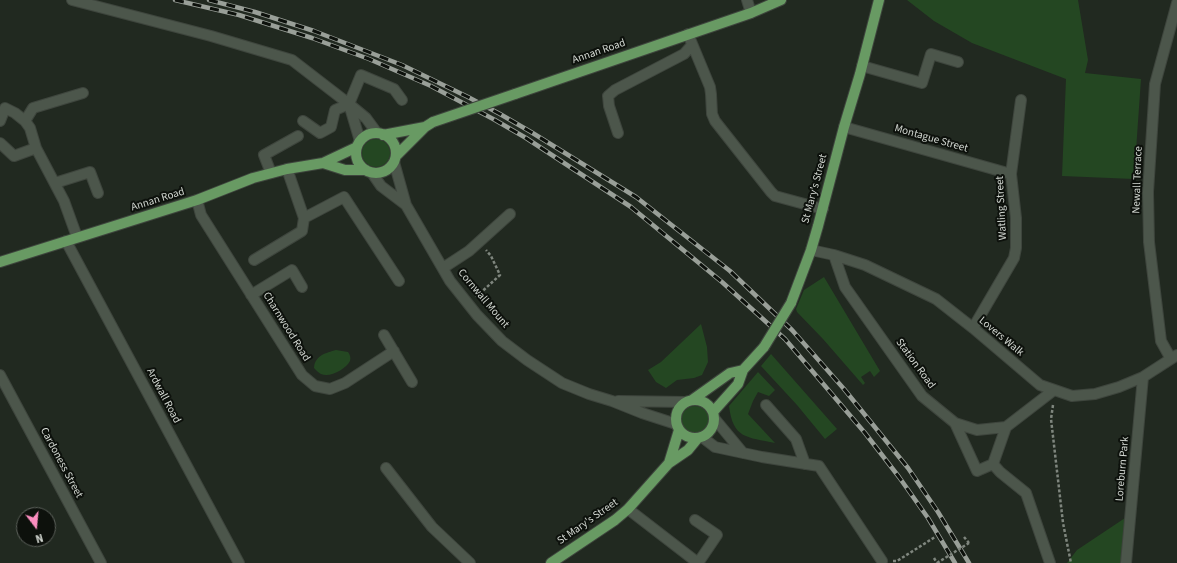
<!DOCTYPE html>
<html>
<head>
<meta charset="utf-8">
<style>
	body { margin:0 }
	#map { position:relative; width:1177px; height:563px; overflow:hidden; background:#212920; font-family:"Source Sans 3",sans-serif }
	canvas { display:block }
	.north { position:absolute; left:16px; top:507px; width:40px; height:40px; box-sizing:border-box; background:#0d110c; border:1px solid #5c615b; border-radius:50%; rotate:164deg; font-size:11px; font-weight:700; line-height:16px; text-align:center; color:#d3d8d2 }
	.north::after { content:''; display:block; margin:auto; width:14px; height:18px; background:#fd8ec0; clip-path:polygon(50% 0,100% 100%,50% 72%,0 100%) }
</style>
</head>
<body>
<div id="map">
<canvas width="1177" height="563"></canvas>
<div class="north">N</div>
</div>
<script>
const context = document.querySelector('canvas').getContext('2d');
context.lineJoin = 'round';
function fill(path, color) {
  context.fillStyle = color;
  context.fill(path, 'evenodd');
}
function trace(path, color, width, dash) {
  context.strokeStyle = color;
  context.lineWidth = width;
  context.lineCap = dash ? 'butt' : 'round';
  context.setLineDash(dash || []);
  context.stroke(path);
}
function drawText(font, color, halo, rows, align = 'center') {
  context.font = font + ' "Source Sans 3",sans-serif';
  context.lineWidth = 4;
  context.setLineDash([]);
  context.textBaseline = 'middle';
  context.strokeStyle = halo;
  context.fillStyle = color;
  for (const [text, x, y, turn = 0] of rows) {
    context.save();
    context.translate(x, y);
    context.rotate((+turn || 0) * Math.PI / 180);
    context.textAlign = isNaN(turn) ? turn : align;
    if (halo) context.strokeText(text, 0, 0);
    context.fillText(text, 0, 0);
    context.restore();
  }
}
const green = new Path2D(`
	M 907,0 L 1078,0 L 1088,60 L 1085,73 L 1141,79 L 1134,179 L 1062,176 L 1066,79 L 972,43 L 934,21 Z
	M362 153a14 14 0 1 1 28 0a14 14 0 1 1-28 0Z
	M 824,277 L 880,371 L 874,377 L 870,371 L 861,377 L 865,383 L 863,385 L 823,339 L 797,312 L 796,309 L 804,290 Z
	M 701,324 L 707,347 L 708,362 L 702,375 L 694,378 L 677,380 L 666,388 L 656,382 L 648,370 L 661,362 Z
	M 336,350 L 348,352 C 350,355 351,357 350,361 C 346,369 330,378 321,374 C 319,373 316,370 314,368 C 315,355 326,353 336,350 Z
	M 771,354 L 837,429 L 825,439 L 797,405 L 761,366 Z
	M 758,372 L 775,390 L 769,396 L 758,392 L 753,401 L 748,414 L 775,443 C 747,437 733,439 729,406 Z
	M681 420a14 14 0 1 1 28 0a14 14 0 1 1-28 0Z
	M 1125,518 L 1124,563 L 1067,563 L 1077,550 Z`);
const path = new Path2D(`
	M 476,297 L 500,275 L 491,256 L 486,250
	M 1053,405 L 1051,419 L 1063,523 L 1071,563
	M 964,537 L 969,543
	M 934,558 L 937,563
	M 893,561 L 897,561 L 935,537`);
const minor = new Path2D(`
	M 72,0 L 211,36 L 292,60 L 349,104
	M 747,0 L 751,13
	M 688,34 L 710,87 L 711,94 L 712,114 L 715,121 L 771,192 L 775,196 L 823,209
	M 862,66 L 922,83 L 931,54 L 958,62
	M 0,121 L 5,108 L 15,113 L 25,121 L 30,128 L 36,148 L 64,201 L 77,237
	M 25,121 L 33,108 L 83,93
	M 303,121 L 320,133 L 331,127 L 335,110 L 349,104 L 361,75 L 394,89 L 402,100
	M 844,127 L 1011,174
	M 618,133 L 609,106 L 608,96 L 615,90 L 684,54 L 692,45
	M 360,141 L 349,104 L 366,118 L 377,133
	M 0,143 L 14,156 L 36,148
	M 394,162 L 406,205 L 450,281 L 477,315 L 502,341 L 527,360 L 562,383 L 589,394 L 612,401 L 642,413 L 676,424
	M 271,173 L 264,155 L 298,136
	M 372,173 L 381,186 L 406,205
	M 55,183 L 90,172 L 98,193
	M 197,200 L 201,215 L 302,375 L 315,386 L 330,389 L 345,383 L 394,351
	M 304,218 L 344,197 L 399,281
	M 66,241 L 239,563
	M 811,250 L 834,255 L 865,265 L 936,299 L 973,328 L 1040,385 L 1072,396 L 1095,394 L 1119,387 L 1143,377 L 1177,355
	M 834,255 L 845,287 L 922,396 L 955,423 L 977,430 L 1006,427 L 1054,390
	M 254,260 L 302,231 L 304,218 L 287,169
	M 443,268 L 469,251 L 510,214
	M 251,295 L 292,270 L 302,287
	M 973,328 L 1014,258 L 1016,248 L 1016,218 L 1011,174 L 1021,100
	M 384,335 L 412,382
	M 1171,359 L 1161,341 L 1149,242 L 1148,192 L 1155,84 L 1177,3
	M 0,375 L 101,563
	M 618,401 L 686,402
	M 766,405 L 796,439 L 805,464
	M 714,418 L 743,453
	M 955,423 L 977,471 L 993,464 L 1006,427
	M 702,437 L 715,447 L 762,457 L 819,466 L 882,561
	M 993,464 L 1000,472 L 1026,493 L 1050,563
	M 386,468 L 432,527 L 470,563
	M 628,509 L 698,563
	M 695,520 L 717,535 L 698,563
	M 1126,563 L 1143,377`);
const major = new Path2D(`
	M 515,94 L 751,13 L 781,0
	M356 153a20 20 0 1 1 40 0a20 20 0 1 1-40 0Z
	M 383,135 L 425,127 L 433,122
	M 396,156 L 425,127
	M 323,163 L 345,170 L 366,170
	M 0,262 L 197,200 L 253,178 L 287,169 L 323,163 L 357,147
	M 791,303 L 811,250 L 818,226 L 844,127 L 860,74 L 879,0
	M676 419a19 19 0 1 1 38 0a19 19 0 1 1-38 0Z
	M 692,400 L 730,373 L 743,370
	M 713,412 L 738,384 L 743,370 L 764,347
	M 669,463 L 679,430
	M 551,563 L 615,520 L 628,509 L 669,463 L 688,450 L 697,439`);
const rail = new Path2D(`
	M 175,0 L 239,15 L 312,38 L 369,59 L 431,86 L 495,120 L 526,138 L 631,207 L 722,282 L 785,339 L 865,433 L 899,477 L 928,518 L 955,563
	M 209,0 L 255,12 L 314,31 L 402,65 L 468,97 L 500,114 L 531,132 L 636,197 L 730,271 L 792,330 L 844,389 L 908,468 L 938,512 L 969,563`);
const pathBridge = new Path2D(`
	M 937,563 L 969,543`);
const majorBridge = new Path2D(`
	M 433,122 L 515,94
	M 764,347 L 791,303`);
const streetNames = [
	["Annan Road",599,52,-19],
	["Montague Street",931,139,16],
	["Newall Terrace",1138,180,-88],
	["St Mary's Street",815,189,-75],
	["Annan Road",158,200,-17],
	["Watling Street",1002,208,-93],
	["Cornwall Mount",483,299,50],
	["Charnwood Road",286,327,58],
	["Lovers Walk",1001,337,40],
	["Station Road",915,364,54],
	["Ardwall Road",163,396,62],
	["Cardoness Street",61,463,62],
	["Loreburn Park",1123,469,-85],
	["St Mary's Street",588,522,-35]
];
fill(green, '#244722');
trace(minor, '#3e453d', 12);
trace(major, '#3e453d', 12);
trace(path, '#7f867e', 2.5, [3, 2]);
trace(minor, '#4c564b', 10);
trace(major, '#689a63', 10);
trace(rail, '#999f98', 4.5);
trace(rail, '#0d110c', 3, [9]);
trace(majorBridge, '#3e453d', 12, []);
trace(pathBridge, '#7f867e', 2.5, [3, 2]);
trace(majorBridge, '#689a63', 10);
drawText('11px', '#d3d8d2', '#0d110c', streetNames);
</script>
</body>
</html>
